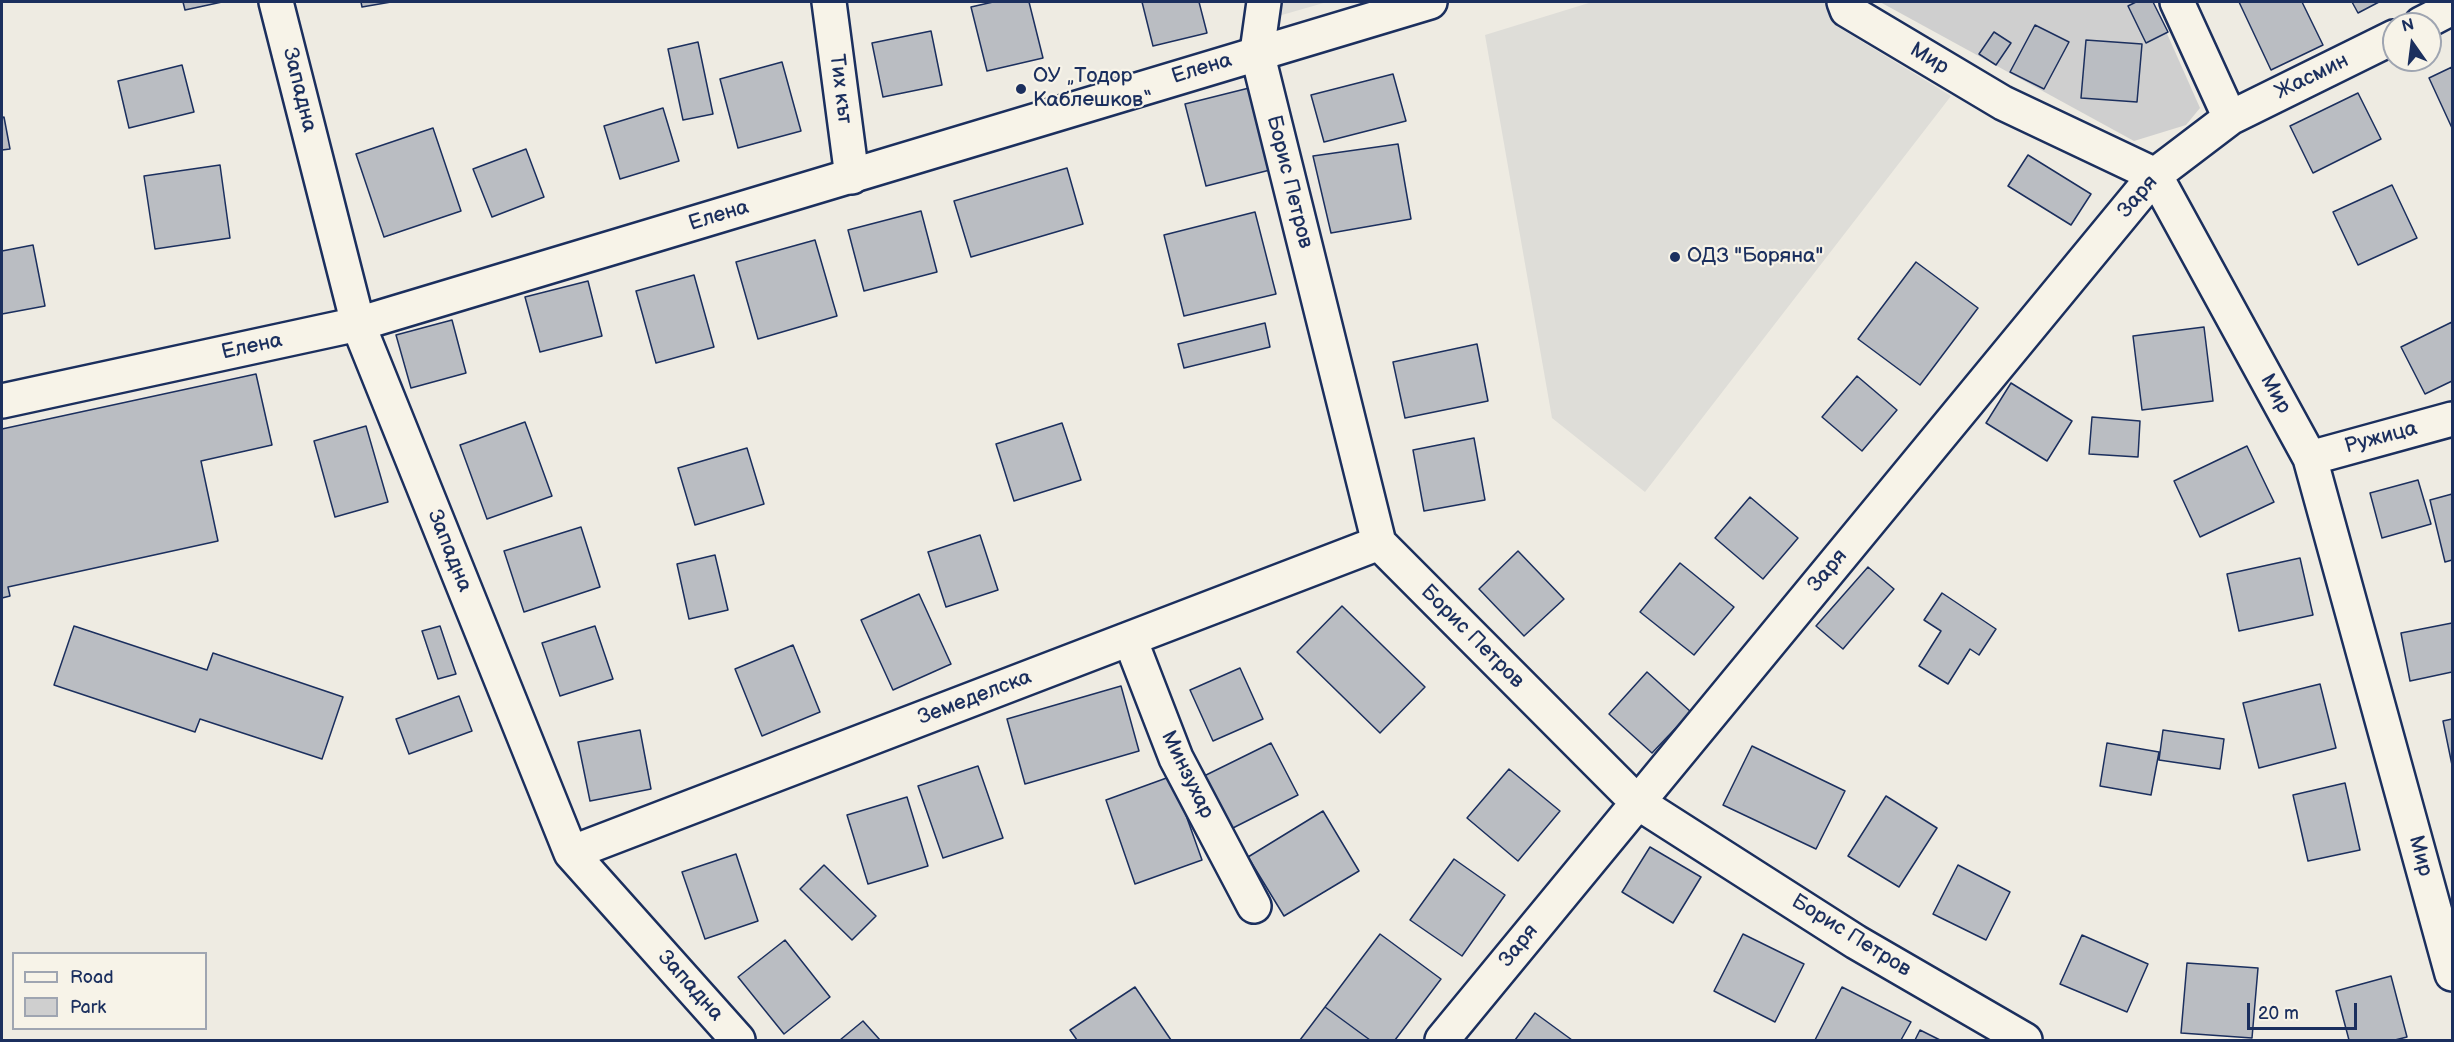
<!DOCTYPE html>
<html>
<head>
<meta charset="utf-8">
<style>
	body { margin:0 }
	#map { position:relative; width:2454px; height:1042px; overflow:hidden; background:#eeebe2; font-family:"Balsamiq Sans",sans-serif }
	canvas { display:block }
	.frame { position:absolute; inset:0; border:3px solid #1b2f5e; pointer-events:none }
	.legend { position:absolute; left:12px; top:952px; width:195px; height:78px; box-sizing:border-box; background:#f7f3e8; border:2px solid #9fa5b1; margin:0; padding:8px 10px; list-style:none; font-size:18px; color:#1b2f5e }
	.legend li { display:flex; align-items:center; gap:12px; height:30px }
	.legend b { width:30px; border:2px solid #9fa5b1 }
	.north { position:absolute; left:2382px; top:12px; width:60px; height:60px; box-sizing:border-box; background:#f7f3e8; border:2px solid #9fa5b1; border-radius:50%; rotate:346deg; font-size:16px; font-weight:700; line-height:24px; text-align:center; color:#1b2f5e }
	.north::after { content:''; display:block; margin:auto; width:21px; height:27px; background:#1b2f5e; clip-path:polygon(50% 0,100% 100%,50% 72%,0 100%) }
	.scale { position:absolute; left:2247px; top:1003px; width:110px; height:27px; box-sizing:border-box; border:3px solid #1b2f5e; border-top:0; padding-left:8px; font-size:18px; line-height:21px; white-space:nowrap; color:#1b2f5e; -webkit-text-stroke:4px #f7f3e8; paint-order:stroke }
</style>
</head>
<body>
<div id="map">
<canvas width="2454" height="1042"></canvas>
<div class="frame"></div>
<ul class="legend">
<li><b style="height:8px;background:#f7f3e8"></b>Road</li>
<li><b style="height:16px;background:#cfcfcf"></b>Park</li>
</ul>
<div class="north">N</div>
<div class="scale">20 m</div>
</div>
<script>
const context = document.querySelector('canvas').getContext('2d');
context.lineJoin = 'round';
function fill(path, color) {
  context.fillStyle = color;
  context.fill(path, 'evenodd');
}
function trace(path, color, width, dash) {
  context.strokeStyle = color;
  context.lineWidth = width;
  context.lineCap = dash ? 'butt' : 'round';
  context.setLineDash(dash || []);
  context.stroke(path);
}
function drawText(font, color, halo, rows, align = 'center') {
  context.font = font + ' "Balsamiq Sans",sans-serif';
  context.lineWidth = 4.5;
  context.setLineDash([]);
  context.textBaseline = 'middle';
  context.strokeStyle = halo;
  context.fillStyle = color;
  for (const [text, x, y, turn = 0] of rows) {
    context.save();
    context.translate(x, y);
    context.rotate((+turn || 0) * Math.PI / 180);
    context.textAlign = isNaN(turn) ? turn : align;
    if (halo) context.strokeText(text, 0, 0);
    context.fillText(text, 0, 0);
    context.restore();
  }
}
const built = new Path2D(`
	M 1271,2 L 1327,2 L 1268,19 Z
	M 1592,2 L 1825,2 L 1833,24 L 1951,96 L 1645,492 L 1552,418 L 1485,35 Z`);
const green = new Path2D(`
	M 1880,2 L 2153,2 L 2200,108 L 2186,125 L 2134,141 Z`);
const building = new Path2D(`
	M 183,2 L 222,2 L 185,10 Z
	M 361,2 L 391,2 L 362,7 Z
	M 993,2 L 1029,2 L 1043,58 L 987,71 L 971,7 Z
	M 1142,2 L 1199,2 L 1207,33 L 1153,46 Z
	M 2136,2 L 2153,2 L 2168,32 L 2146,43 L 2128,6 Z
	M 2239,2 L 2302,2 L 2323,45 L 2271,70 Z
	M 2352,2 L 2379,2 L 2358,13 Z
	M 2035,25 L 2069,42 L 2044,89 L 2010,72 Z
	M 931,31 L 942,85 L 883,97 L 872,43 Z
	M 1994,32 L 2011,43 L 1996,65 L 1979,54 Z
	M 2086,40 L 2142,44 L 2137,102 L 2081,98 Z
	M 698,42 L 713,114 L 683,120 L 668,49 Z
	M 782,62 L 801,131 L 738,148 L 720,79 Z
	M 182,65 L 194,112 L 129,128 L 118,81 Z
	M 2452,67 L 2452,128 L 2429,78 Z
	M 1393,74 L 1406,121 L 1324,142 L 1311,95 Z
	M 1249,88 L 1270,170 L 1206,186 L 1185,104 Z
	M 2358,93 L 2381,139 L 2313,173 L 2290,126 Z
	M 663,108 L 679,161 L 620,179 L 604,126 Z
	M 4,117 L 10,149 L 2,150 L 2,118 Z
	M 433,128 L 461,211 L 384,237 L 356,154 Z
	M 1398,144 L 1411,219 L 1331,233 L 1313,156 Z
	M 526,149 L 544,197 L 492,217 L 473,169 Z
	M 2028,155 L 2091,194 L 2071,225 L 2008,186 Z
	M 220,165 L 230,238 L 155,249 L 144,176 Z
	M 1067,168 L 1083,224 L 971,257 L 954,201 Z
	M 2392,185 L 2417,238 L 2358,265 L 2333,212 Z
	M 921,211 L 937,272 L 864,291 L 848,230 Z
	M 1255,212 L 1276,294 L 1184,316 L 1164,235 Z
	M 815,240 L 837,316 L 758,339 L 736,262 Z
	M 33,245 L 45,306 L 2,314 L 2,251 Z
	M 1916,262 L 1978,308 L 1920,385 L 1858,339 Z
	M 694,275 L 714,347 L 656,363 L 636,291 Z
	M 588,281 L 602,336 L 540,352 L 525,297 Z
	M 452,320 L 466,373 L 411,388 L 396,335 Z
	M 2452,322 L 2452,381 L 2425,394 L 2401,347 Z
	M 1265,323 L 1270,347 L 1184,368 L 1178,344 Z
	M 2204,327 L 2213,401 L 2142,410 L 2133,336 Z
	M 1477,344 L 1488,401 L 1405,418 L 1393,362 Z
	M 256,374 L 272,445 L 201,461 L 218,541 L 8,587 L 10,596 L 2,598 L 2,429 Z
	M 1857,376 L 1897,410 L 1862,451 L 1822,417 Z
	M 2011,383 L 2072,421 L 2047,461 L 1986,423 Z
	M 2092,417 L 2140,421 L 2138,457 L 2089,454 Z
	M 525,422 L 552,496 L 487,519 L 460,445 Z
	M 1062,423 L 1081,480 L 1014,501 L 996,444 Z
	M 366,426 L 388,502 L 335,517 L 314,441 Z
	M 1474,438 L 1485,500 L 1424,511 L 1413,450 Z
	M 2247,446 L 2274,502 L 2200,537 L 2174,481 Z
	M 747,448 L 764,504 L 695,525 L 678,468 Z
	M 2418,480 L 2431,524 L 2382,538 L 2370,493 Z
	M 2452,494 L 2452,560 L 2445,562 L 2430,500 Z
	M 1750,497 L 1798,538 L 1763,579 L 1715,538 Z
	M 581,527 L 600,587 L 524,612 L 504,551 Z
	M 980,535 L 998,590 L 946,607 L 928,552 Z
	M 1518,551 L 1564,599 L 1524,636 L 1479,589 Z
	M 715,555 L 728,610 L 689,619 L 677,564 Z
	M 2300,558 L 2313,615 L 2239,631 L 2227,574 Z
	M 1680,563 L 1734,607 L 1694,655 L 1640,612 Z
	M 1868,567 L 1894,589 L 1843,649 L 1816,626 Z
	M 1942,593 L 1996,629 L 1979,655 L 1970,649 L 1948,684 L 1919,666 L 1941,631 L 1924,620 Z
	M 919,594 L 951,664 L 893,690 L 861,620 Z
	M 1342,606 L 1425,687 L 1380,733 L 1297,652 Z
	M 2452,623 L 2452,672 L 2410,681 L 2401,633 Z
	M 74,626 L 207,670 L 213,653 L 343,697 L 322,759 L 200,719 L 195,732 L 54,685 Z
	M 440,626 L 456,674 L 438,679 L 422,631 Z
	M 595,626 L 613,679 L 560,696 L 542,643 Z
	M 793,645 L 820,712 L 762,736 L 735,669 Z
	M 1240,668 L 1263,719 L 1213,741 L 1190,690 Z
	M 1647,672 L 1691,712 L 1652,753 L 1609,714 Z
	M 2320,684 L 2336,748 L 2259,768 L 2243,703 Z
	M 1121,686 L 1139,751 L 1025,784 L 1007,719 Z
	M 459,696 L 472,731 L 409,754 L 396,719 Z
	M 2452,719 L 2452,765 L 2443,721 Z
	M 640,730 L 651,789 L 590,801 L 578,742 Z
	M 2163,730 L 2224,739 L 2220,769 L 2159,760 Z
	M 1271,743 L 1298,795 L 1227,831 L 1200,778 Z
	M 2107,743 L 2159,752 L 2151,795 L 2100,786 Z
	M 1752,746 L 1845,791 L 1816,849 L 1723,805 Z
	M 978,766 L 1003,838 L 943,858 L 918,786 Z
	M 1509,769 L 1560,811 L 1518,861 L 1467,818 Z
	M 1172,776 L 1202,860 L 1135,884 L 1106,800 Z
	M 2345,783 L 2360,850 L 2308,861 L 2293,795 Z
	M 1886,796 L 1937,828 L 1899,887 L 1848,856 Z
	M 907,797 L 928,866 L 868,884 L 847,815 Z
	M 1323,811 L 1359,871 L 1284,916 L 1248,857 Z
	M 1650,847 L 1701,877 L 1673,923 L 1622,892 Z
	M 736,854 L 758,921 L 705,939 L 682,872 Z
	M 1454,859 L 1505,895 L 1462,956 L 1410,920 Z
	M 824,865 L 876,916 L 852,940 L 800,889 Z
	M 1958,865 L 2010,892 L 1986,940 L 1933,914 Z
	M 1380,934 L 1441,979 L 1395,1040 L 1370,1040 L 1325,1007 Z
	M 1743,934 L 1804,964 L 1775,1022 L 1714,991 Z
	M 2082,935 L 2148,964 L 2127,1012 L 2060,984 Z
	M 785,940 L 830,997 L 784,1034 L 738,977 Z
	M 2187,963 L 2258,968 L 2252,1038 L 2181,1033 Z
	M 2391,976 L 2407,1037 L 2395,1040 L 2349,1040 L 2336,991 Z
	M 1135,987 L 1171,1040 L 1077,1040 L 1070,1030 Z
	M 1842,987 L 1911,1022 L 1901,1040 L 1815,1040 Z
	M 1325,1007 L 1370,1040 L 1300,1040 Z
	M 1535,1013 L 1572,1040 L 1515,1040 Z
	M 863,1021 L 880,1040 L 840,1040 Z
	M 1920,1030 L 1940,1040 L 1915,1040 Z`);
const street = new Path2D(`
	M 276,2 L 358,324 L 571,853 L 738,1040
	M 829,2 L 852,177
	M 1264,2 L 1257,52 L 1379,543 L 1637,802 L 1856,942 L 2025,1040
	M 1844,2 L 1847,10 L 2003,103 L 2155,175 L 2310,458 L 2452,974
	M 2177,2 L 2230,118
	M 2421,24 L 2452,8
	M 2310,458 L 2452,419
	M 1130,639 L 1176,758 L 1254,906
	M 571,853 L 1379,543
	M 1442,1040 L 2155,175 L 2230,118 L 2394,37`);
const secondary = new Path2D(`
	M 2,401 L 358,324 L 1430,2`);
const markers = [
	[1021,89,6,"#1b2f5e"],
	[1675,257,6,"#1b2f5e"]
];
const streetNames = [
	["Мир",1929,59,31],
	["Елена",1202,69,-17],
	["Жасмин",2312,77,-26],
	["Тих кът",840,89,83],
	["Западна",299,90,76],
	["Борис Петров",1289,182,76],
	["Заря",2138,197,-49],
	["Елена",719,216,-17],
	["Елена",252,347,-12],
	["Мир",2275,394,61],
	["Ружица",2381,438,-15],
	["Западна",449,551,68],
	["Заря",1828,571,-50],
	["Борис Петров",1472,637,45],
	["Земеделска",975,698,-21],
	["Минзухар",1187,775,64],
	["Мир",2420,856,75],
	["Борис Петров",1851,936,32],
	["Заря",1519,946,-51],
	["Западна",690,986,48]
];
const poiNames = [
	["ОУ „Тодор",1033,77],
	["Каблешков“",1033,101],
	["ОДЗ \"Боряна\"",1687,257]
];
fill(built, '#deddd8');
fill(green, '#cfcfcf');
fill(building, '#babdc2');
trace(building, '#1b2f5e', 1.5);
trace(street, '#1b2f5e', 38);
trace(secondary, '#1b2f5e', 38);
trace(street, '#f7f3e8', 33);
trace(secondary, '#f7f3e8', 33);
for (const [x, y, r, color] of markers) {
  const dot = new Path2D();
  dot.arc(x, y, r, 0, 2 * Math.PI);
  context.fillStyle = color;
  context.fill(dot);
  trace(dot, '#f7f3e8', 2);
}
drawText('21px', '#1b2f5e', '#f7f3e8', streetNames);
drawText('21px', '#1b2f5e', '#f7f3e8', poiNames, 'left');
</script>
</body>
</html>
